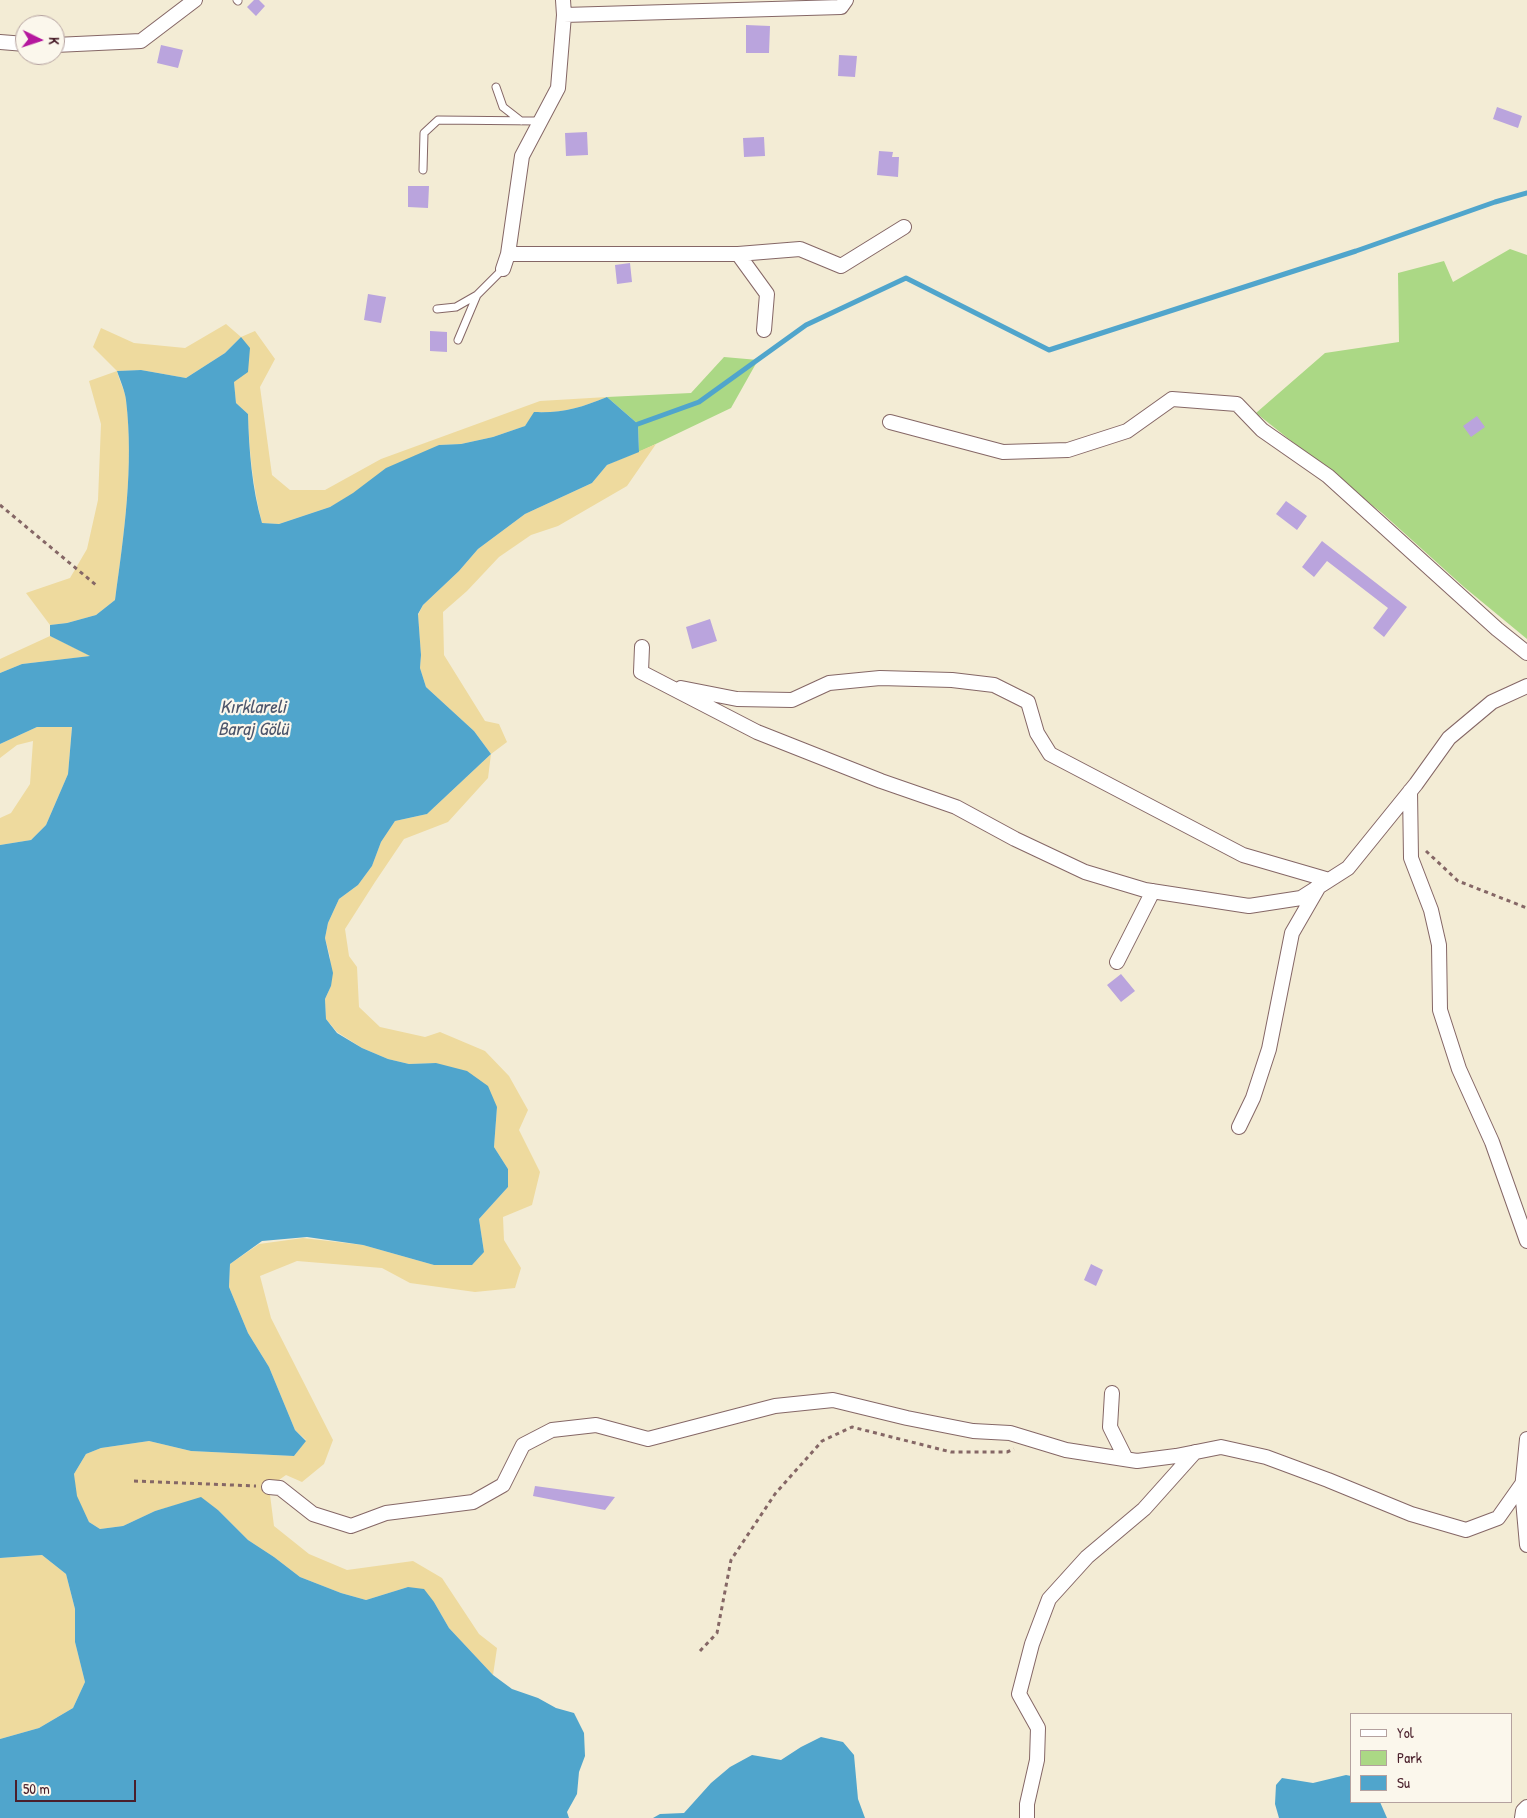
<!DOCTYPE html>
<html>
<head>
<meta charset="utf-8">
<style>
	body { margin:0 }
	#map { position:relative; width:1527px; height:1818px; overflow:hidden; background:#f3ecd5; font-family:"Patrick Hand",sans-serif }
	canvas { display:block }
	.legend { position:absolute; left:1350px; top:1713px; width:162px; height:90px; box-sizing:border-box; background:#fbf7ec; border:1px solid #b4a19f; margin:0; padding:6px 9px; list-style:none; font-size:15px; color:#4a1f2b }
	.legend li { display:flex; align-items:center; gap:10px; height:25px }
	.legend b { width:25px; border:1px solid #b4a19f }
	.north { position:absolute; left:15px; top:15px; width:50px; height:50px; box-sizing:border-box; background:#fbf7ec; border:1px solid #b4a19f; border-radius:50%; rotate:94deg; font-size:14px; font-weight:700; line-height:20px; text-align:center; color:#4a1f2b }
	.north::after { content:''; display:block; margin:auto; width:18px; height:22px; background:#b5179e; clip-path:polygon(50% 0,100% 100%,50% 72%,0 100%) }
	.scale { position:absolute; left:15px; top:1780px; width:121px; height:22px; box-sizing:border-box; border:2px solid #4a1f2b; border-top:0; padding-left:6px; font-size:15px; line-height:18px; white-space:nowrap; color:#4a1f2b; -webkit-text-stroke:4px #fbf7ec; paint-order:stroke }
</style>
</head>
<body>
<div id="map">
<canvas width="1527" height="1818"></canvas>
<ul class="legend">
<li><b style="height:6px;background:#fff"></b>Yol</li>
<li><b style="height:14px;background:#abd885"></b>Park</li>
<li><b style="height:14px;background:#50a5cc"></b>Su</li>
</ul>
<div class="north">K</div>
<div class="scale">50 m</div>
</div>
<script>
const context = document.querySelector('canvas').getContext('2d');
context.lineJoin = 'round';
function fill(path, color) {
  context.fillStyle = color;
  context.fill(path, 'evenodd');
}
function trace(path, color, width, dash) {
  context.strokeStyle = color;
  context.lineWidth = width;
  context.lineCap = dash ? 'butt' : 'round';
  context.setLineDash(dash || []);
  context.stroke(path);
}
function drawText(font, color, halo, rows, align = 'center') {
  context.font = font + ' "Patrick Hand",sans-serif';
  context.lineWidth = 4.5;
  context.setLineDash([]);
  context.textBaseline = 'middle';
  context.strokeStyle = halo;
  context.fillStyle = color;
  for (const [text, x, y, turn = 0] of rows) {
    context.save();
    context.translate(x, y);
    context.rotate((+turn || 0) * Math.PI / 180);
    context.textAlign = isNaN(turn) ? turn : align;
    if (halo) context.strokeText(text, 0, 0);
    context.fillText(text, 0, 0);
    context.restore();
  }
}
const green = new Path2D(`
	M 1510,249 L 1527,255 L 1527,639 L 1464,587 L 1382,513 L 1256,413 L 1325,353 L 1399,342 L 1398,273 L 1444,261 L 1453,282 Z
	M 724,357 L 758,360 L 731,408 L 639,452 L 638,424 L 607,397 L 691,393 Z`);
const sand = new Path2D(`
	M 226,324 L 241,337 L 255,331 L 275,359 L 260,387 L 272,475 L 290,490 L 325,490 L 381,459 L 540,401 L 607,397 C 580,408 564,413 535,412 L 525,426 L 493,437 L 461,444 L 439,445 L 330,507 L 279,524 L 262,523 C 253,487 249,451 248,414 L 236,403 L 234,382 L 241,337 L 225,353 L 186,378 L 141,370 L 117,371 C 119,381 125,390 126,400 C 134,466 124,535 115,600 L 96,615 L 67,623 L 50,625 L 26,593 L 70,578 L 87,549 L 98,500 L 101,424 L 89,381 L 117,371 L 93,347 L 101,328 L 134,343 L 185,348 Z
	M 656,444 L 627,486 L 558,526 L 531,535 L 499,557 L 467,591 L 443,612 L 444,655 L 485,721 L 499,724 L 507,742 L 491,754 L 488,778 L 448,822 L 404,839 L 375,882 L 345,929 L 349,956 L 357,967 L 359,1007 L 380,1027 L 425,1037 L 440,1032 L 485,1051 L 509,1076 L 528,1110 L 519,1130 L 540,1172 L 532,1205 L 503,1217 L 504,1240 L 521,1268 L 515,1288 L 475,1292 L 410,1283 L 382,1268 L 297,1261 L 260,1276 L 271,1318 L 333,1440 L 324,1464 L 302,1482 L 286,1475 L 269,1487 L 274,1526 L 309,1554 L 347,1570 L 413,1561 L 442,1578 L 479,1634 L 497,1648 L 493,1675 L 449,1628 L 434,1602 L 408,1587 L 366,1600 L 341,1593 L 300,1577 L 274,1557 L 248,1540 L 218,1510 L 201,1498 L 155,1511 L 123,1526 L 100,1529 L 89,1522 L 76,1496 L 74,1474 L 86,1454 L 101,1448 L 149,1441 L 191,1451 L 294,1456 L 306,1440 L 295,1430 L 269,1367 L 248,1333 L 229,1287 L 230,1264 L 259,1244 L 303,1238 L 363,1245 L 434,1265 L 484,1252 L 479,1219 L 508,1187 L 508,1169 L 494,1147 L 497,1107 L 436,1063 L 409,1064 L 388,1059 L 362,1048 L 337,1032 L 326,1019 L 325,999 L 331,986 L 330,957 L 325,938 L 328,923 L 339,899 L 358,885 L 372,866 L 381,842 L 395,821 L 427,814 L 491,754 L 474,731 L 426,687 L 420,668 L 421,655 L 418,615 L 423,605 L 459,571 L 478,549 L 525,514 L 592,483 L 607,465 Z
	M 50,636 L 91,656 L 22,664 L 0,673 L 0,659 Z
	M 72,726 L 68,774 L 46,825 L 31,840 L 0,845 L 0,818 L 11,813 L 30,784 L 33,741 L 17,745 L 0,758 L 0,744 L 37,727 Z
	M 42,1555 L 66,1574 L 75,1609 L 75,1642 L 85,1682 L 73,1708 L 39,1728 L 0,1739 L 0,1558 Z`);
const water = new Path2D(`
	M 241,337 L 250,348 L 248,372 L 234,382 L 236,403 L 248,414 C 249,451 252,488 262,523 L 279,524 L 330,507 L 353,493 L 386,468 L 439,445 L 461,444 L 493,437 L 525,426 L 534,412 C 564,413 580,408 607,397 L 638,424 L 639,452 L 607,465 L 592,483 L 525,514 L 478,549 L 459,571 L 423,605 L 418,614 L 421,655 L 420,668 L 426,687 L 474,731 L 491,754 L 427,814 L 395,821 L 381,842 L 372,866 L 358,885 L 339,899 L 328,923 L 325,938 L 333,973 L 331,986 L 325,999 L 326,1019 L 337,1033 L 362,1048 L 388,1059 L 409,1064 L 436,1063 L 467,1071 L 488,1086 L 497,1107 L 494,1147 L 508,1169 L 508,1187 L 479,1219 L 484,1252 L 472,1265 L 434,1265 L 363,1245 L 307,1237 L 262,1241 L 230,1264 L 229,1287 L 248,1333 L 269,1367 L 295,1430 L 306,1441 L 294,1456 L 191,1451 L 149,1441 L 101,1448 L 86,1454 L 74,1474 L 77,1496 L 89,1522 L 100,1529 L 123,1526 L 155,1511 L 201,1497 L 218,1510 L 248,1540 L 274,1557 L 300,1577 L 341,1593 L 366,1600 L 408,1587 L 424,1589 L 434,1602 L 449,1628 L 493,1675 L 512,1689 L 538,1698 L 556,1708 L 574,1713 L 584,1733 L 585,1756 L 579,1772 L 577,1794 L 567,1812 L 569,1818 L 0,1818 L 0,1739 L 39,1728 L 73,1708 L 85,1682 L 75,1642 L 75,1609 L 66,1574 L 42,1555 L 0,1558 L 0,845 L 31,840 L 46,825 L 68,774 L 72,727 L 37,727 L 0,744 L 0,673 L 22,664 L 90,656 L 50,636 L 50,625 L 67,623 L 96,615 L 115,600 C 124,535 134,466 126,400 C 125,391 120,380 117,371 L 141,370 L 186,378 L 225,353 Z
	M 821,1737 L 843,1742 L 854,1755 L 858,1799 L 865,1818 L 653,1818 L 660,1814 L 684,1813 L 711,1783 L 730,1767 L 752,1755 L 781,1760 L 801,1747 Z
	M 1346,1775 L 1351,1776 L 1351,1802 L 1380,1802 L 1387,1818 L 1279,1818 L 1275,1804 L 1276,1785 L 1282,1778 L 1313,1783 Z`);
const stream = new Path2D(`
	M 638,424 L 699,402 L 806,325 L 906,278 L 1049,350 L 1356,251 L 1495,202 L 1527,193`);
const building = new Path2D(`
	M 254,0 L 259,0 L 265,6 L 256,16 L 247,7 Z
	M 746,25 L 770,26 L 769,53 L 746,53 Z
	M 161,45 L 183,50 L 178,68 L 157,63 Z
	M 839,55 L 857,56 L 855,77 L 838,76 Z
	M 1497,107 L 1522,116 L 1518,128 L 1493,119 Z
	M 587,132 L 588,155 L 566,156 L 565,133 Z
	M 764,137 L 765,156 L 744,157 L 743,138 Z
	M 879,151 L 893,152 L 892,157 L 899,157 L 898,177 L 877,175 Z
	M 408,186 L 429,186 L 428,208 L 408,207 Z
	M 630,263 L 632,282 L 617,284 L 615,265 Z
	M 368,294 L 386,297 L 381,323 L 364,320 Z
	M 430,331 L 447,332 L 447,352 L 430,351 Z
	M 1477,416 L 1485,427 L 1471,437 L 1463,426 Z
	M 1286,501 L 1307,516 L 1297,530 L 1276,514 Z
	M 1322,541 L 1407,607 L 1384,637 L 1373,628 L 1388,608 L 1327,561 L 1314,577 L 1302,567 Z
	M 710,619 L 717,641 L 692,649 L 686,627 Z
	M 1121,974 L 1135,991 L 1121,1002 L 1107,985 Z
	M 1091,1264 L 1103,1270 L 1096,1286 L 1084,1280 Z
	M 535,1486 L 615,1497 L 605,1510 L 533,1496 Z`);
const path = new Path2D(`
	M 0,505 L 96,585
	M 1426,851 L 1458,881 L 1527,908
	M 134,1481 L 256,1486
	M 700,1651 L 717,1633 L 731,1560 L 775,1494 L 822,1441 L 852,1427 L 951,1452 L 1007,1452 L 1014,1449`);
const service = new Path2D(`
	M 237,0 L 238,1
	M 496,87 L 503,107 L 521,121
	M 423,170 L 424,133 L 438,120 L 540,121
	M 437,309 L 456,307 L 477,295
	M 458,340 L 477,295 L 503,269`);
const minor = new Path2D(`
	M 564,15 L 841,7 L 846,0
	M 0,42 L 25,44
	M 55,45 L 141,41 L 195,0
	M 508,254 L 738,254 L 800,249 L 841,266 L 904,227
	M 738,254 L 767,294 L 764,330
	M 503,269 L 508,254 L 522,156 L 558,88 L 564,15 L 563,0
	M 890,422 L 1003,452 L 1068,450 L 1127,431 L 1172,399 L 1237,404 L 1262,430 L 1328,476 L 1497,629 L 1527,653
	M 642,647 L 641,672 L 757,732 L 881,781 L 956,807 L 1015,839 L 1085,872 L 1145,890 L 1249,906 L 1301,898 L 1348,868 L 1416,784 L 1449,738 L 1492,702 L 1527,686
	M 681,688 L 737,699 L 792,700 L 829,683 L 880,678 L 952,680 L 994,685 L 1028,702 L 1037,733 L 1050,754 L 1243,855 L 1329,880
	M 1410,791 L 1411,858 L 1431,910 L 1439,945 L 1440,1010 L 1459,1069 L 1492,1142 L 1527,1241
	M 1117,962 L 1153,891
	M 1239,1127 L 1253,1098 L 1269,1049 L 1292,933 L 1318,888
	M 1112,1393 L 1110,1427 L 1126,1459
	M 1527,1439 L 1522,1489 L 1527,1545
	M 269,1487 L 280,1488 L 313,1514 L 351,1526 L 386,1513 L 473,1502 L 503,1485 L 523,1445 L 552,1430 L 596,1425 L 648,1439 L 775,1406 L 833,1400 L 907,1418 L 973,1431 L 1010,1433 L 1066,1450 L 1137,1461 L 1176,1456 L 1221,1447 L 1266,1457 L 1328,1480 L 1411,1514 L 1466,1530 L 1498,1518 L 1522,1484
	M 1027,1818 L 1027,1804 L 1037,1760 L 1038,1728 L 1019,1694 L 1032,1644 L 1049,1599 L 1087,1557 L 1144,1509 L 1195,1452
	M 1522,1818 L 1523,1811 L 1527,1807`);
const waterNames = [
	["Kırklareli",253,708],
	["Baraj Gölü",253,730]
];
fill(green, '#abd885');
fill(sand, '#eeda9e');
fill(water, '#50a5cc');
trace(stream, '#50a5cc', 5);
fill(building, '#baa4dd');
trace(service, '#856766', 9);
trace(minor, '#856766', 16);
trace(path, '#856766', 3, [4, 4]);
trace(service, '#fff', 7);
trace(minor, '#fff', 14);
drawText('italic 19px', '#4c556b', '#fbf7ec', waterNames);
</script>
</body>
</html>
